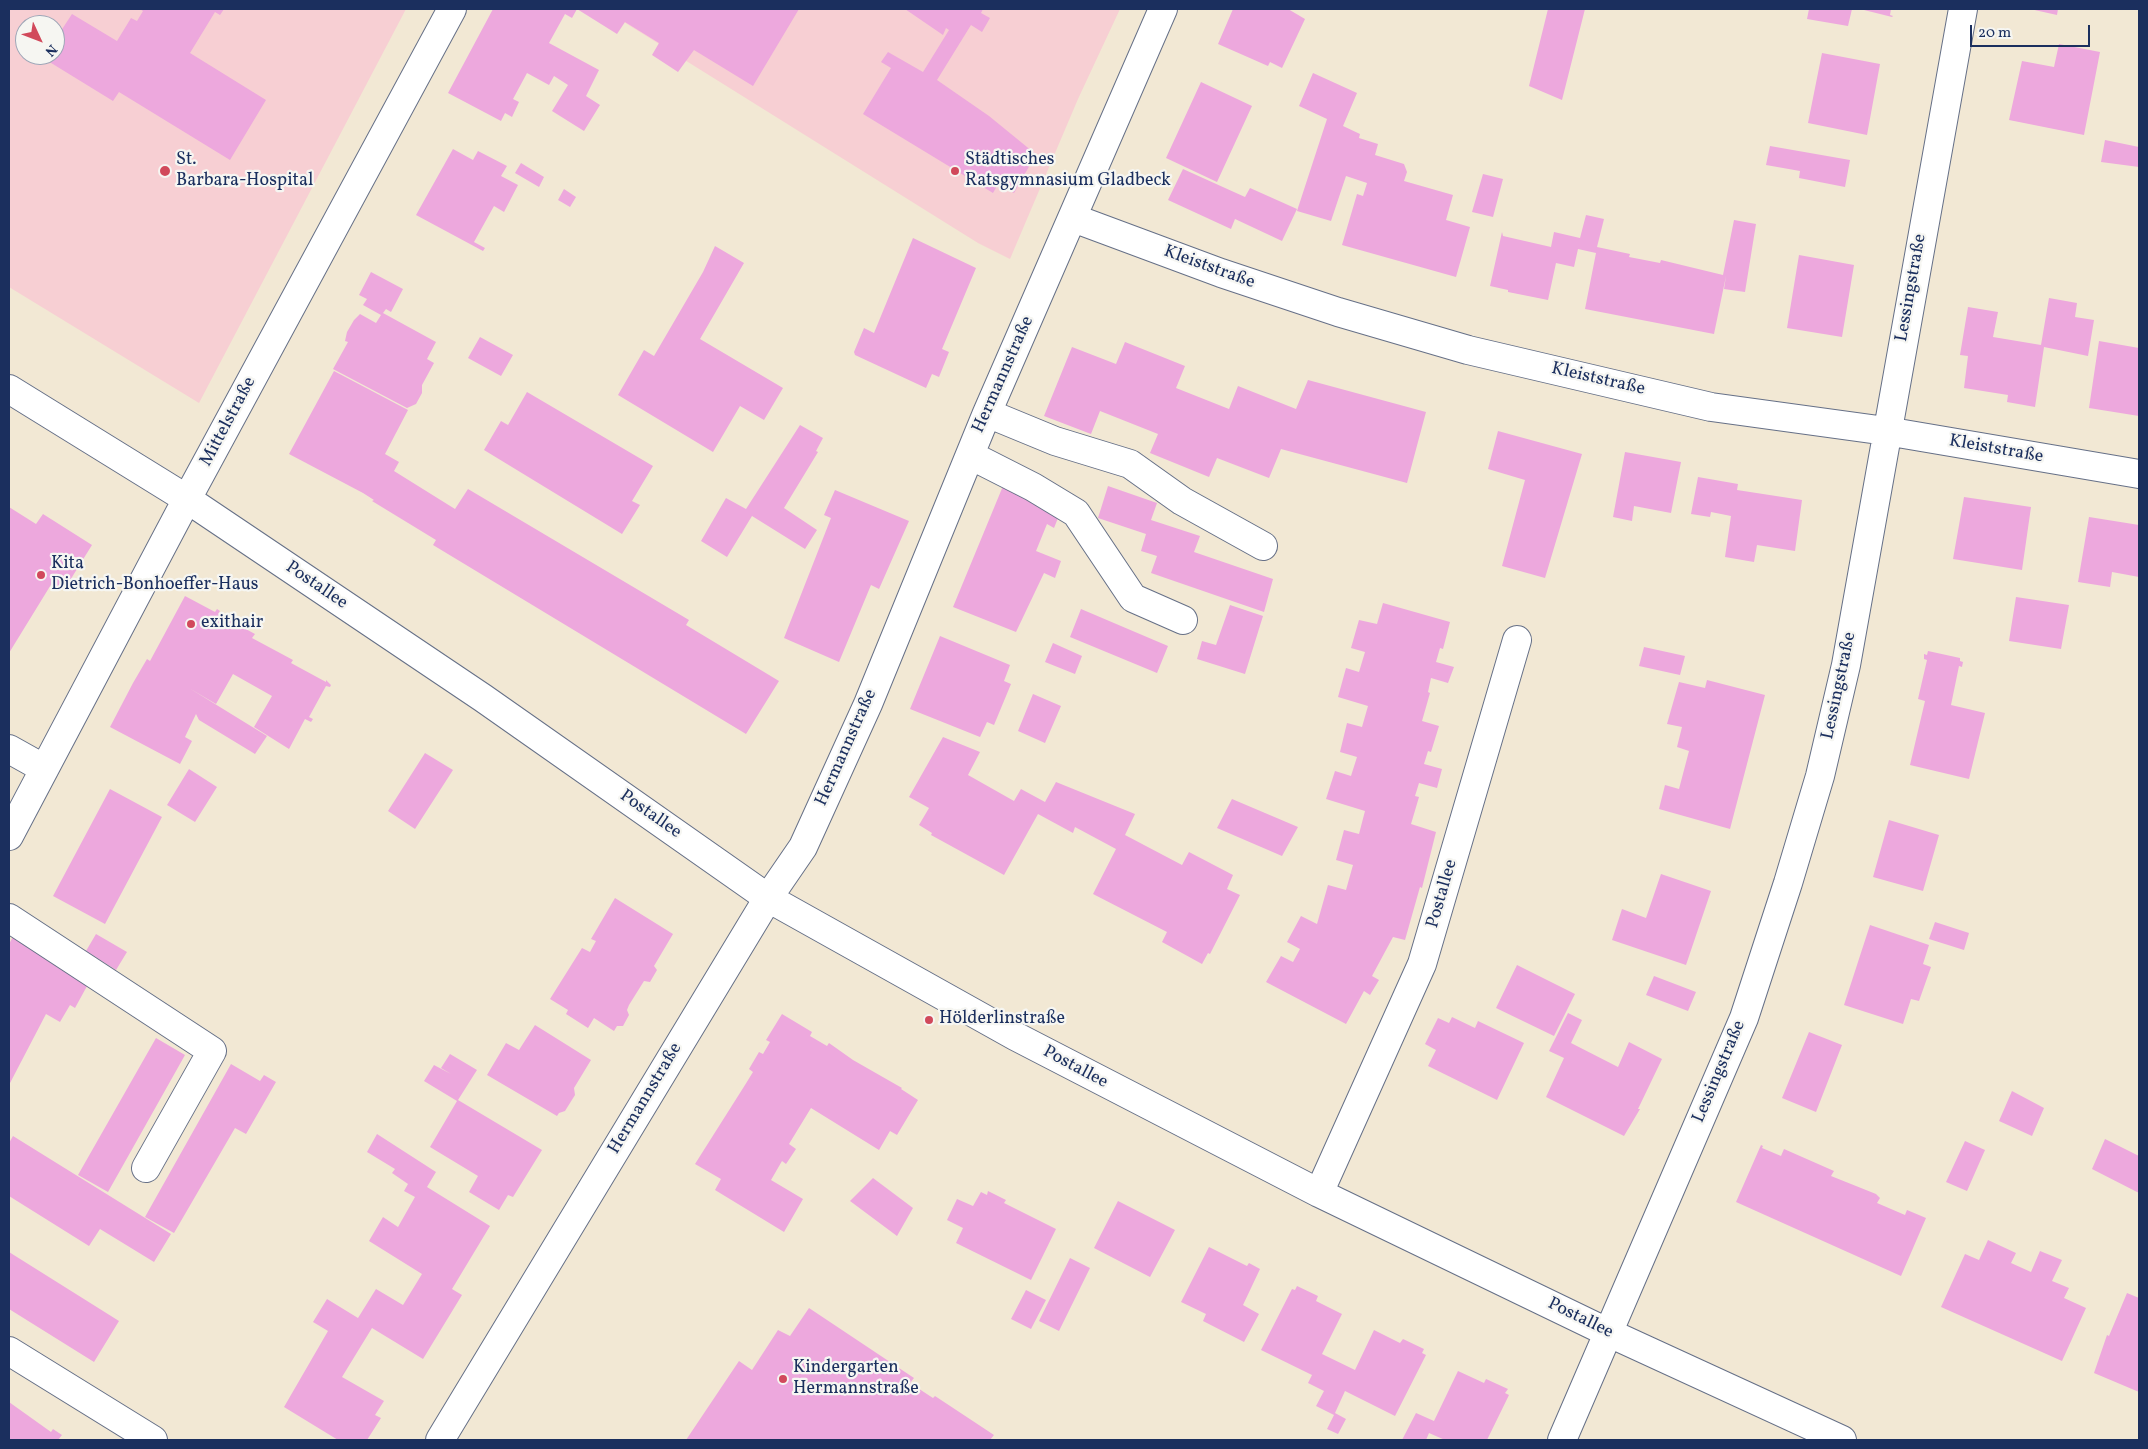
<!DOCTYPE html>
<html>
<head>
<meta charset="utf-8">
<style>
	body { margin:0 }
	#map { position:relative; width:2148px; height:1449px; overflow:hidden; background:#f2e8d4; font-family:Vollkorn,serif }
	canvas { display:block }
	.frame { position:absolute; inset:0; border:10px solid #1b2f5e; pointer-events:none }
	.north { position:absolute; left:15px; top:15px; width:50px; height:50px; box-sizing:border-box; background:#f6f6f2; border:1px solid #9ea6b7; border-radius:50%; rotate:133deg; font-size:14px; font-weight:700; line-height:20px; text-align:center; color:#1b2f5e }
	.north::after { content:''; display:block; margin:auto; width:18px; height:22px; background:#d1495b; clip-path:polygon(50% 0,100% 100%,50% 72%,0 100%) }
	.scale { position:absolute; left:1970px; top:25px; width:120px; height:22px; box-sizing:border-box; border:2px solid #1b2f5e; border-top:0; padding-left:6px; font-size:15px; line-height:18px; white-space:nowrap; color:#1b2f5e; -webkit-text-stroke:4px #f6f6f2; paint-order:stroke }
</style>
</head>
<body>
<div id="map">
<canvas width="2148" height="1449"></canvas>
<div class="frame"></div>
<div class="north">N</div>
<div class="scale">20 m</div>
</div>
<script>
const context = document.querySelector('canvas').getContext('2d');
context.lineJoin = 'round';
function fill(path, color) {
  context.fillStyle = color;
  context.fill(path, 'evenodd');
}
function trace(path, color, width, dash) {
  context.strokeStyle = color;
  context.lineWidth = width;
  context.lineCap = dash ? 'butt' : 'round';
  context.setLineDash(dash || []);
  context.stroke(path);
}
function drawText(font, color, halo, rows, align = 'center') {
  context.font = font + ' Vollkorn,serif';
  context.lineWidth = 4.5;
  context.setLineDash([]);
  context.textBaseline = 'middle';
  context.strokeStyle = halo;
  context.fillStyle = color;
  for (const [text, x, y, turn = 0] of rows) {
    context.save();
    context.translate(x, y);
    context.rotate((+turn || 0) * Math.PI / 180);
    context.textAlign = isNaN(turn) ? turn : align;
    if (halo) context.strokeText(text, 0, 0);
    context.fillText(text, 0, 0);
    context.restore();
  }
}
const built = new Path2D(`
	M 9,9 L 406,9 L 199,403 L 9,287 ZM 25,25 L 55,25 L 55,55 L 25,55 Z
	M 603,9 L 1120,9 L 1078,99 L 1010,259 L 978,243 Z`);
const building = new Path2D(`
	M 140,9 L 224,9 L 220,15 L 215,12 L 190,53 L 266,100 L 230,160 L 119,92 L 113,101 L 43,58 L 45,55 L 55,55 L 55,40 L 72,14 L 117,41 L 131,18 L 137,21 L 143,11 Z
	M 493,9 L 799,9 L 753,86 L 694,50 L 678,72 L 652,55 L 659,43 L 625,22 L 617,34 L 577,9 L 572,18 L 565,14 L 549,43 L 599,70 L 586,96 L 600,105 L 584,131 L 552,111 L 568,85 L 554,76 L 549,85 L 527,73 L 513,99 L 519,102 L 512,117 L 505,113 L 501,121 L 448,93 Z
	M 905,9 L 983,9 L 981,13 L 990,18 L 982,32 L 971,25 L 937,80 L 989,116 L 1038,156 L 1035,156 L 1014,193 L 998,184 L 993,193 L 863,114 L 891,68 L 881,62 L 888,52 L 923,72 L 949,30 L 946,28 L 943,35 Z
	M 1233,9 L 1288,9 L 1305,19 L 1282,68 L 1270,62 L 1268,66 L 1218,44 Z
	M 1548,9 L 1585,9 L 1562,100 L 1529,86 Z
	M 1809,9 L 1852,9 L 1848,26 L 1807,19 Z
	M 1860,9 L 1891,9 L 1890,15 L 1893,16 L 1892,17 Z
	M 2030,9 L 2058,9 L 2057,15 Z
	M 2059,44 L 2100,52 L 2084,135 L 2009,120 L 2022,61 L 2054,67 Z
	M 1822,53 L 1880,64 L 1867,135 L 1808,123 Z
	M 1313,73 L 1357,93 L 1343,126 L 1360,134 L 1359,138 L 1378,144 L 1375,155 L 1404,164 L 1407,172 L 1404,181 L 1453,195 L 1446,220 L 1470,227 L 1456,277 L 1342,245 L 1357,194 L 1363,196 L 1367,183 L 1346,176 L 1331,221 L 1297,211 L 1327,119 L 1299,106 Z
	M 1201,82 L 1252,106 L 1217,182 L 1166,158 Z
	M 2105,140 L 2139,147 L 2139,167 L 2101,162 Z
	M 1770,146 L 1850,160 L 1845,187 L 1799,178 L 1800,171 L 1766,165 Z
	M 453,149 L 473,160 L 478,151 L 507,166 L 501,176 L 518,185 L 504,212 L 494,206 L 474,242 L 485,248 L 483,251 L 416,215 Z
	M 521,163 L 544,177 L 539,187 L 515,173 Z
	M 1183,169 L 1245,197 L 1250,188 L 1297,209 L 1282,241 L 1235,219 L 1231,229 L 1168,200 Z
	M 1483,174 L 1503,179 L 1493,217 L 1472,212 Z
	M 564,189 L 576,197 L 570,207 L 558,200 Z
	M 1586,215 L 1604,219 L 1597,247 L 1630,254 L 1629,257 L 1660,263 L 1661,260 L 1723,275 L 1734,220 L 1756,224 L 1745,292 L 1724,289 L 1726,276 L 1714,334 L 1585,309 L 1596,253 L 1578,249 L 1574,267 L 1556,263 L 1548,300 L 1508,292 L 1508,290 L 1490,286 L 1502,232 L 1503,236 L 1551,247 L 1554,232 L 1580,238 Z
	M 913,238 L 976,268 L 942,349 L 949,352 L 939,377 L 932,374 L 926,388 L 855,355 L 854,352 L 864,328 L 874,333 Z
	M 715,246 L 744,263 L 700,339 L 783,388 L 764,420 L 740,406 L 713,452 L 618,395 L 644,350 L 654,356 L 703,272 Z
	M 1799,255 L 1854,265 L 1842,337 L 1787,328 Z
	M 371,272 L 403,289 L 391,312 L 386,309 L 383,313 L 436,342 L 427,359 L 434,363 L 422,385 L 422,393 L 416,404 L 407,408 L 333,369 L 348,342 L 345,341 L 347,332 L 354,320 L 360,314 L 376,323 L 381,315 L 363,305 L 367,299 L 359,295 Z
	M 2049,298 L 2077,303 L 2075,317 L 2094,320 L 2088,356 L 2044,347 L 2035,407 L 2007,402 L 2008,395 L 1964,388 L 1968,356 L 1960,355 L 1968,307 L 1998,312 L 1993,337 L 2041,345 Z
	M 480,337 L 513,355 L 501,376 L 468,358 Z
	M 2099,341 L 2139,348 L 2139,416 L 2089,408 Z
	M 1125,342 L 1185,366 L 1176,388 L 1229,409 L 1238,386 L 1296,409 L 1308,380 L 1426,412 L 1407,483 L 1281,449 L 1269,478 L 1217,458 L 1209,477 L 1150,453 L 1158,434 L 1100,411 L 1091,434 L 1044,416 L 1072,347 L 1116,364 Z
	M 334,371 L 408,410 L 385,454 L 399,462 L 394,471 L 455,509 L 468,489 L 689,620 L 686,625 L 779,681 L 746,734 L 433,545 L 436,540 L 372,501 L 374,500 L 363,493 L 289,454 Z
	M 527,392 L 653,466 L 632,501 L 640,505 L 622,534 L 484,450 L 501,421 L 508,425 Z
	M 800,425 L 823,438 L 816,451 L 818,452 L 784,508 L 817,530 L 805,549 L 752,516 L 727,557 L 701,541 L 726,498 L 746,509 Z
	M 1498,431 L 1582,454 L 1545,578 L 1502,566 L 1525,480 L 1488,469 Z
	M 1625,452 L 1681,462 L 1671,513 L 1634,506 L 1632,521 L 1613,517 Z
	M 1698,477 L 1738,484 L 1737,490 L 1802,500 L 1795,551 L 1757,545 L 1754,562 L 1725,557 L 1731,516 L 1711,512 L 1710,517 L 1691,514 Z
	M 1003,486 L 1060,513 L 1054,528 L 1047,524 L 1036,551 L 1061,561 L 1055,578 L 1044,573 L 1016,632 L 953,607 Z
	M 1108,486 L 1157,503 L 1151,520 L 1200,536 L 1194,552 L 1273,579 L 1264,612 L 1151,573 L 1157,556 L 1141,551 L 1146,534 L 1098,518 Z
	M 835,490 L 909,521 L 879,589 L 871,585 L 839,662 L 784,638 L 831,518 L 824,515 Z
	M 1964,497 L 2031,507 L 2022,570 L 1953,559 Z
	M 9,507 L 36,524 L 43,514 L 92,545 L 64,590 L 52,583 L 9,653 Z
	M 2089,517 L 2139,525 L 2139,577 L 2112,572 L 2110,587 L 2078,582 Z
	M 185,596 L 215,612 L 217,609 L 220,611 L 218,614 L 255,634 L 252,638 L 293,660 L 291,663 L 326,682 L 326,680 L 331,685 L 330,687 L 326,686 L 309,717 L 313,719 L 311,722 L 305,719 L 289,749 L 254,727 L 272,696 L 233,674 L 216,704 L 189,688 L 267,736 L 255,754 L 199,720 L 196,714 L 185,737 L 192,741 L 180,764 L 110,727 L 133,683 L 147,659 L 150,661 Z
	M 2016,597 L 2069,605 L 2061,649 L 2009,641 Z
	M 1383,603 L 1450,622 L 1443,649 L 1440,648 L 1436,662 L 1454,667 L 1448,683 L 1431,678 L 1428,692 L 1430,693 L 1422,721 L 1439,726 L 1431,752 L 1428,751 L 1424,764 L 1442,769 L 1437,788 L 1419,783 L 1415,796 L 1419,797 L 1411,824 L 1436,832 L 1422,888 L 1420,887 L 1405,940 L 1393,937 L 1372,976 L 1379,980 L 1370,995 L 1364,991 L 1346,1024 L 1266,982 L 1281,956 L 1293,962 L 1300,949 L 1287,942 L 1301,916 L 1317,924 L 1328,885 L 1346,890 L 1353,865 L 1336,860 L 1344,830 L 1359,834 L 1365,811 L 1326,799 L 1335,771 L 1351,776 L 1357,757 L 1340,752 L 1347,723 L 1362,727 L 1368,706 L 1338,697 L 1346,668 L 1359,672 L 1365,652 L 1351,648 L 1359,620 L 1377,624 Z
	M 1230,605 L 1263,616 L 1245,674 L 1197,659 L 1202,641 L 1216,645 Z
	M 1081,609 L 1168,646 L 1157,673 L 1070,637 Z
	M 940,636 L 1010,665 L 1004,681 L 1011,684 L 994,725 L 987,722 L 980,737 L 910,709 Z
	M 1053,643 L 1082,656 L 1075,674 L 1045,662 Z
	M 1644,647 L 1685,656 L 1680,675 L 1639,666 Z
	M 1928,651 L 1960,658 L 1960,661 L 1963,662 L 1962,667 L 1959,666 L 1951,705 L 1985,713 L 1969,779 L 1910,765 L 1925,701 L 1918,699 L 1927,660 L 1924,659 L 1924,654 L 1927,655 Z
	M 1707,680 L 1765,695 L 1730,829 L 1659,809 L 1665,785 L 1679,789 L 1689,751 L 1677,747 L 1682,727 L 1667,724 L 1679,682 L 1705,688 Z
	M 1033,694 L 1061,706 L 1045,743 L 1018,731 Z
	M 943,737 L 980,752 L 968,775 L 1014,801 L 1021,789 L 1045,802 L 1056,782 L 1135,814 L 1125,835 L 1182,865 L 1189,852 L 1233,875 L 1227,889 L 1240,895 L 1210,954 L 1208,953 L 1202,964 L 1162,942 L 1167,932 L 1093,894 L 1116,849 L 1075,827 L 1073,833 L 1038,814 L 1004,875 L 931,835 L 932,833 L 919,825 L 929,808 L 909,797 Z
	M 425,753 L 453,770 L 415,829 L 388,811 Z
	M 189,769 L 217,787 L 195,822 L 167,805 Z
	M 110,789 L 162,817 L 105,924 L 53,896 Z
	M 1232,799 L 1298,827 L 1282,856 L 1217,828 Z
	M 1889,820 L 1939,835 L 1923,891 L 1873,877 Z
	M 1661,874 L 1711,891 L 1686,965 L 1612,940 L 1622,909 L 1646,918 Z
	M 615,898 L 673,934 L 654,966 L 657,970 L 650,982 L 644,981 L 629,1005 L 627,1010 L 629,1015 L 623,1026 L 617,1026 L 614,1031 L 594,1018 L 588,1028 L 566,1014 L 568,1010 L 550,999 L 582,948 L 590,952 L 596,941 L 591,939 Z
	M 1935,922 L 1969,933 L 1964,950 L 1929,939 Z
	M 1870,925 L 1929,945 L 1923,964 L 1931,967 L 1919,1001 L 1911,999 L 1903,1024 L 1844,1005 Z
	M 15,933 L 92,977 L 75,1008 L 70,1005 L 60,1022 L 46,1014 L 9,1085 L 9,944 Z
	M 96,934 L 127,952 L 116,970 L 86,951 Z
	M 1517,965 L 1575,994 L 1554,1036 L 1496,1008 Z
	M 1654,976 L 1696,992 L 1688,1011 L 1646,995 Z
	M 1568,1013 L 1582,1020 L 1571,1043 L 1618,1067 L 1629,1042 L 1662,1059 L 1638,1109 L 1640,1109 L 1624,1136 L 1546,1097 L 1564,1058 L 1549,1051 Z
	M 782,1014 L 812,1032 L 810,1036 L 827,1046 L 829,1043 L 853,1060 L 902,1088 L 901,1089 L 918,1100 L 897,1135 L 890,1131 L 879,1150 L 811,1108 L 789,1144 L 796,1149 L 786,1164 L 782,1161 L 771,1180 L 803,1199 L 784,1232 L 715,1190 L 721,1179 L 695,1164 L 745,1085 L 753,1072 L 749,1069 L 759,1052 L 763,1054 L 770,1042 L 766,1040 Z
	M 1452,1017 L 1475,1028 L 1478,1021 L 1524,1043 L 1497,1100 L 1428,1066 L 1436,1050 L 1425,1044 L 1438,1018 L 1449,1023 Z
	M 535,1025 L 591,1060 L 574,1088 L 575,1095 L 565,1111 L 559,1113 L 557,1116 L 487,1075 L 506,1043 L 519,1050 Z
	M 1809,1032 L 1842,1045 L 1816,1112 L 1782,1098 Z
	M 156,1038 L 185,1055 L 108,1192 L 78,1175 Z
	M 450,1054 L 477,1070 L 458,1100 L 542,1150 L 513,1197 L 508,1195 L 499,1210 L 469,1192 L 478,1176 L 430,1147 L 457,1101 L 424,1081 L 434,1065 L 451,1074 L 441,1068 Z
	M 231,1064 L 260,1081 L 264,1075 L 276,1082 L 246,1134 L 235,1128 L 174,1233 L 145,1217 Z
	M 2012,1091 L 2044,1108 L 2032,1136 L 1999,1121 Z
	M 377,1134 L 436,1172 L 427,1187 L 490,1226 L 452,1289 L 462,1295 L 423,1359 L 372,1328 L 342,1377 L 384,1401 L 375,1415 L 381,1418 L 367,1440 L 338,1440 L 284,1407 L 328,1331 L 313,1322 L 327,1299 L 358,1318 L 376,1289 L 403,1305 L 422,1274 L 369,1241 L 383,1217 L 398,1227 L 415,1197 L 404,1191 L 408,1184 L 392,1173 L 395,1169 L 367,1152 Z
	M 13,1136 L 171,1234 L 154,1262 L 100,1229 L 89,1246 L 9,1196 L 9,1143 Z
	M 2105,1139 L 2139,1156 L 2139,1193 L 2092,1169 Z
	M 1965,1141 L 1985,1150 L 1967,1191 L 1946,1182 Z
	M 1761,1145 L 1763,1146 L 1762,1148 L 1781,1156 L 1784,1149 L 1834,1171 L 1831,1176 L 1876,1194 L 1880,1198 L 1877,1203 L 1905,1215 L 1907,1210 L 1926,1218 L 1901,1276 L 1736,1202 Z
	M 873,1178 L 913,1208 L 897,1236 L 850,1201 Z
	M 988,1191 L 1006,1200 L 1004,1203 L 1056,1229 L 1031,1280 L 956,1243 L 963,1228 L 947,1220 L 957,1199 L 973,1206 L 981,1192 L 987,1195 Z
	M 1118,1201 L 1175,1230 L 1150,1277 L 1094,1248 Z
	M 1988,1240 L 2016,1253 L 2011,1263 L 2031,1272 L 2040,1251 L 2062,1260 L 2052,1281 L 2069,1288 L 2064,1298 L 2086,1308 L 2062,1361 L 1941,1307 L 1965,1254 L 1979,1260 Z
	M 1209,1247 L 1247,1266 L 1249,1263 L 1260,1269 L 1243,1305 L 1259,1314 L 1244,1342 L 1203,1321 L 1206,1314 L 1181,1302 Z
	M 9,1252 L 119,1321 L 94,1362 L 9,1309 Z
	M 1070,1258 L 1090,1268 L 1059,1331 L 1039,1321 Z
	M 1297,1286 L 1318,1296 L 1316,1301 L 1342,1314 L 1322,1354 L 1355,1370 L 1374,1330 L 1400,1343 L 1403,1339 L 1424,1349 L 1422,1353 L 1426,1355 L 1395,1416 L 1345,1391 L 1335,1413 L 1346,1419 L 1338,1434 L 1327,1429 L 1334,1415 L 1316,1406 L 1324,1391 L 1308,1383 L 1312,1375 L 1261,1350 L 1292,1289 L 1295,1290 Z
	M 1026,1290 L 1046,1300 L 1031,1329 L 1011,1319 Z
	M 2127,1293 L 2139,1298 L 2139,1392 L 2094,1373 L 2107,1335 L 2109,1336 Z
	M 809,1308 L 914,1378 L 910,1383 L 933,1398 L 935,1396 L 994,1435 L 990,1440 L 686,1440 L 739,1361 L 752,1370 L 778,1330 L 790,1336 Z
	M 1458,1371 L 1484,1383 L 1486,1379 L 1508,1389 L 1505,1393 L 1509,1395 L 1487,1440 L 1445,1440 L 1429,1433 L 1426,1440 L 1402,1440 L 1416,1413 L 1434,1421 Z
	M 9,1402 L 51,1432 L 53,1429 L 62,1435 L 58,1440 L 9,1440 Z`);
const minor = new Path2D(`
	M 1073,218 L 1221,273 L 1338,312 L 1468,350 L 1711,407 L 1886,431 L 2139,474
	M 9,389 L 187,499 L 483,698 L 768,898 L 1015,1036 L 1319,1193 L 1607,1332 L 1842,1440
	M 987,413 L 1055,441 L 1130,464 L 1182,501 L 1263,546
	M 970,455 L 1033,487 L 1076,513 L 1133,598 L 1183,620
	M 9,749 L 43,768
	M 9,836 L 187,499 L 452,9
	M 9,918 L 212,1051 L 146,1168
	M 1319,1193 L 1422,964 L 1517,640
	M 9,1351 L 153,1440
	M 440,1440 L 768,898 L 803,847 L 868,704 L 987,413 L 1163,9
	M 1562,1440 L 1744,1018 L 1788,883 L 1820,776 L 1846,665 L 1963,9`);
const markers = [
	[165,171,6,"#d1495b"],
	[955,171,5,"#d1495b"],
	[41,575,5,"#d1495b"],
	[191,624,5,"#d1495b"],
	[929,1020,5,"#d1495b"],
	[783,1379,5,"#d1495b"]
];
const poiNames = [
	["St.",176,161],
	["Barbara-Hospital",176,182],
	["Städtisches",965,161],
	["Ratsgymnasium Gladbeck",965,182],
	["Kita",51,565],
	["Dietrich-Bonhoeffer-Haus",51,586],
	["exithair",201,624],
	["Hölderlinstraße",939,1020],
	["Kindergarten",793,1369],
	["Hermannstraße",793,1390]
];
const streetNames = [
	["Kleiststraße",1209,268,20],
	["Lessingstraße",1912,288,-80],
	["Hermannstraße",1004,375,-66],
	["Kleiststraße",1598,380,13],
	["Mittelstraße",229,422,-62],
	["Kleiststraße",1996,450,10],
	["Postallee",316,586,34],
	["Lessingstraße",1840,686,-78],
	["Hermannstraße",847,748,-66],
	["Postallee",650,815,35],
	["Postallee",1443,894,-74],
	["Postallee",1075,1068,28],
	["Lessingstraße",1720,1072,-67],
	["Hermannstraße",646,1099,-59],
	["Postallee",1580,1319,26]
];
fill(built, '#f7cfd3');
fill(building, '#eda8dd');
trace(minor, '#667087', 30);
trace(minor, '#fff', 28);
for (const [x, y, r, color] of markers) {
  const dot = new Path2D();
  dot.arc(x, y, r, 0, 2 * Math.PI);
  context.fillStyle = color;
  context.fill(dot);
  trace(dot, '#f6f6f2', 2);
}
drawText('18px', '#1b2f5e', '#f6f6f2', poiNames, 'left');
drawText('18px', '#1b2f5e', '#f6f6f2', streetNames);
</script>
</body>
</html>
